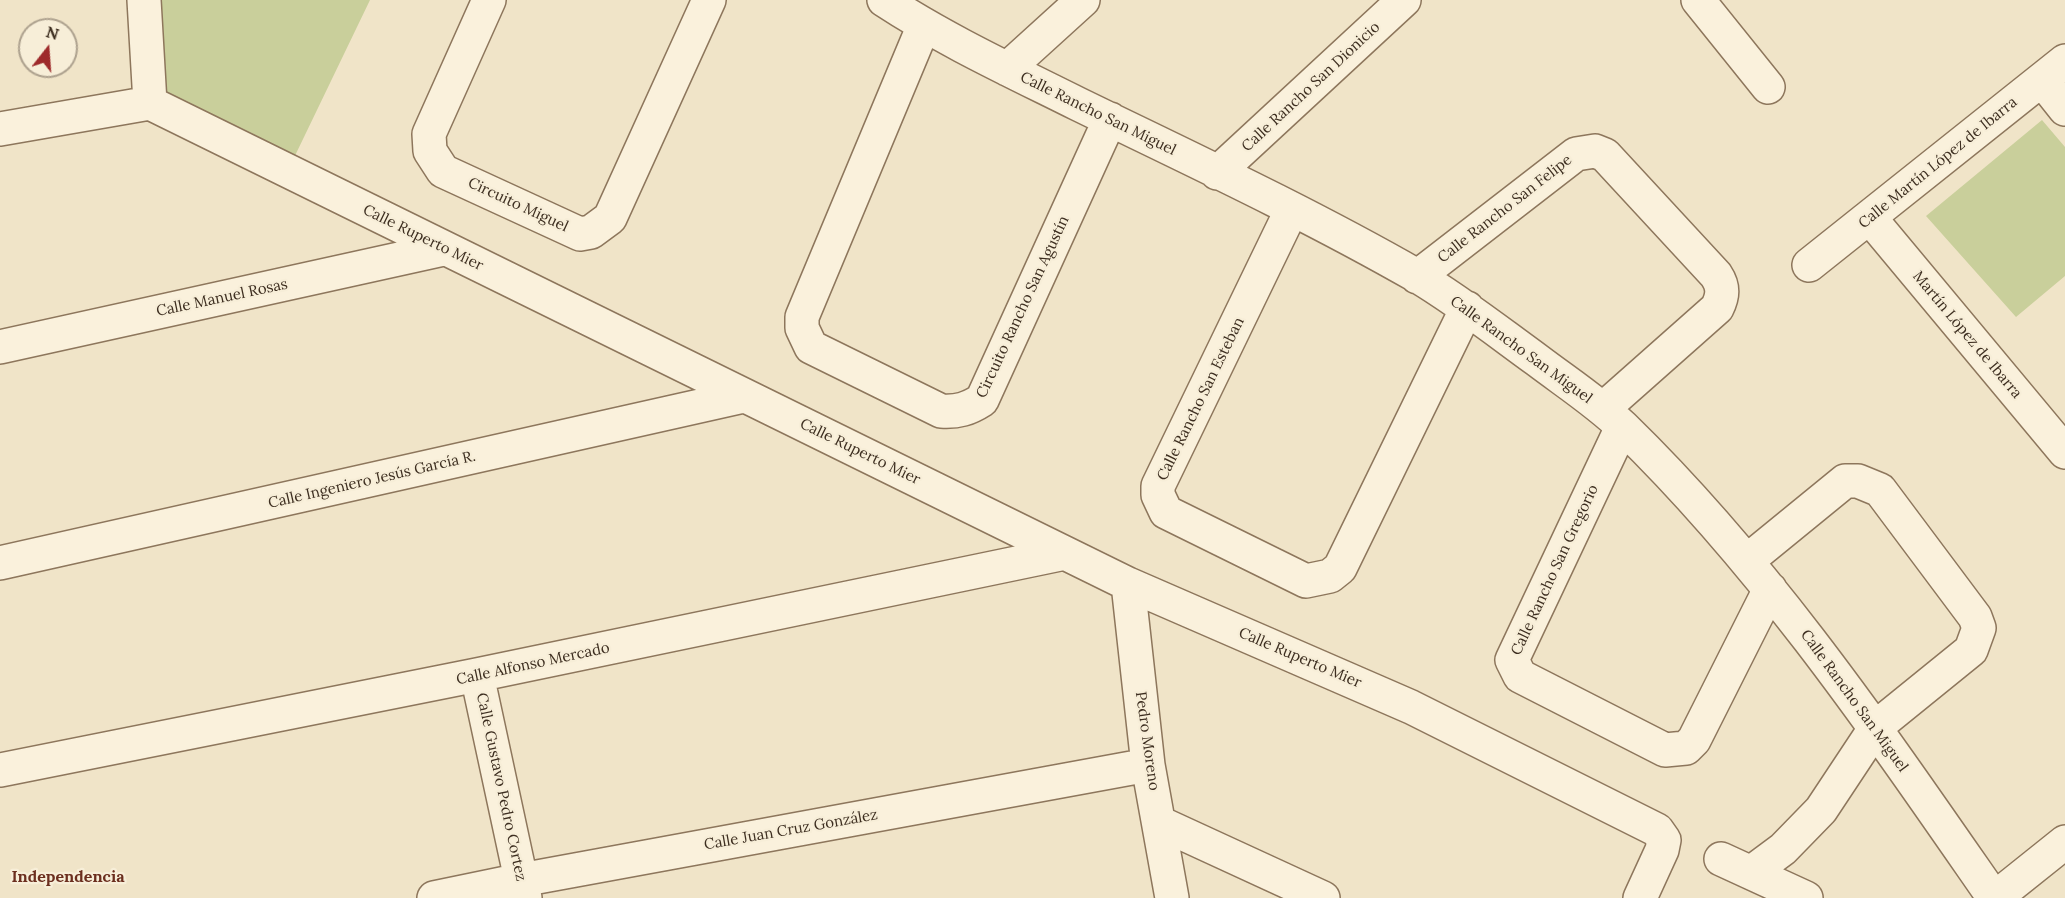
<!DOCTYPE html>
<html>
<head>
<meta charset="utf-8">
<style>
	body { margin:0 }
	#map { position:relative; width:2065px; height:898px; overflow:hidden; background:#f0e4c8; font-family:Lora,serif }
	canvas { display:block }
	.north { position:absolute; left:18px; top:18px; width:60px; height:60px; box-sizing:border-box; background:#f7eed8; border:2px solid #ada18e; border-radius:50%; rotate:17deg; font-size:16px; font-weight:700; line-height:24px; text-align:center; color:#3d2e20 }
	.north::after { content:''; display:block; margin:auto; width:21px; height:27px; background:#9e2a2b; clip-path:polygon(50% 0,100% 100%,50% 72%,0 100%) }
</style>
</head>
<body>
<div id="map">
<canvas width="2065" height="898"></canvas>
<div class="north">N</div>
</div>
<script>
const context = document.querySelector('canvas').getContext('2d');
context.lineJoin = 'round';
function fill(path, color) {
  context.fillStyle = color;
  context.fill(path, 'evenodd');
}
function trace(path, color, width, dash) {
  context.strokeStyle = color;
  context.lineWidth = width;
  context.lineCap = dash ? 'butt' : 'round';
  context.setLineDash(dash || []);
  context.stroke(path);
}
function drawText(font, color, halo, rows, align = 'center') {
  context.font = font + ' Lora,serif';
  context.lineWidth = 4.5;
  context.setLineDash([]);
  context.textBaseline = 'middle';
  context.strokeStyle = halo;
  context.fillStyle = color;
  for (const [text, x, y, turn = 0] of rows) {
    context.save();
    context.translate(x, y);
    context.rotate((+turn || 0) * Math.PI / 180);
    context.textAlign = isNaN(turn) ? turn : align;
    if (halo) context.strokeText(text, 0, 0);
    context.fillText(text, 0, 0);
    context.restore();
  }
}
const green = new Path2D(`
	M 157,0 L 370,0 L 291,164 L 159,101 Z
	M 2042,120 L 2065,147 L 2065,276 L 2016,317 L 1926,216 Z`);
const minor = new Path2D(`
	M 144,0 L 150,103 L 1128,584 L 1411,707 L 1657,830 L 1664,840 L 1662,850 L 1640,898
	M 489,0 L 429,134 L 430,151 L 443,171 L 580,234 L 591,232 L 610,218 L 709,0
	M 884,0 C 945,40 1012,71 1078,104 C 1191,159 1307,213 1417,276 C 1459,301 1497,331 1537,360 C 1566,382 1597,402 1623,427 C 1767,567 1880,734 1994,898
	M 1698,0 L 1768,87
	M 924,25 L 802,317 L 802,328 L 811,347 L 941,411 C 958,412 968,409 982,400 L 1110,119
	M 1007,69 L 1083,0
	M 2042,80 L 2065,109
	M 0,129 L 150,103
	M 1217,173 L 1404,0
	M 1292,209 L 1158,486 L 1158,495 L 1166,512 L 1306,581 L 1330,576 L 1340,568 L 1467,308
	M 1870,218 L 2065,452
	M 1809,265 L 2065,61
	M 1417,277 L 1576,154 L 1595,151 L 1605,155 L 1716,275 C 1724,287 1723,296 1717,308 L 1603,409
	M 0,347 L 444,249
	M 1622,427 L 1512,660 L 1520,676 L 1665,750 L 1686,748 L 1694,740 L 1770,589
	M 1747,561 L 1845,481 L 1858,481 L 1880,490 L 1975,617 L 1979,628 L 1971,650 L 1876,727 L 1821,810 L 1783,849 L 1752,872
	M 0,563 L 744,396
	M 1128,584 L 1148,765 L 1172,898
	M 477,675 L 525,898
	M 0,770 L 477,675 L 1065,553
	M 1160,823 L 1323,898
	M 1721,859 L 1806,898
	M 434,898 L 521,880 L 1148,765
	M 1995,898 L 2065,842`);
const streetNames = [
	["Calle Rancho San Dionicio",1311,87,-43],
	["Calle Rancho San Miguel",1098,114,26],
	["Calle Martín López de Ibarra",1938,163,-39],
	["Circuito Miguel",518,205,25],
	["Calle Rancho San Felipe",1505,209,-38],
	["Calle Ruperto Mier",423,238,26],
	["Calle Manuel Rosas",222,298,-12],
	["Circuito Rancho San Agustín",1023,307,-65],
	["Martín López de Ibarra",1967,335,50],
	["Calle Rancho San Miguel",1521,350,36],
	["Calle Rancho San Esteban",1201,399,-64],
	["Calle Ruperto Mier",860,452,26],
	["Calle Ingeniero Jesús García R.",372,480,-13],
	["Calle Rancho San Gregorio",1555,570,-65],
	["Calle Ruperto Mier",1300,658,23],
	["Calle Alfonso Mercado",533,664,-12],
	["Calle Rancho San Miguel",1854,701,54],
	["Pedro Moreno",1147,741,82],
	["Calle Gustavo Pedro Cortez",501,787,78],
	["Calle Juan Cruz González",791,830,-10]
];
const neighbourhoodNames = [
	["Independencia",68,877]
];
fill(green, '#c9cf9b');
trace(minor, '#8d765c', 36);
trace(minor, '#faf1dc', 33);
drawText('15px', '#3d2e20', '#f7eed8', streetNames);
drawText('bold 16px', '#6b2e1e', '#f7eed8', neighbourhoodNames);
</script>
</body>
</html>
